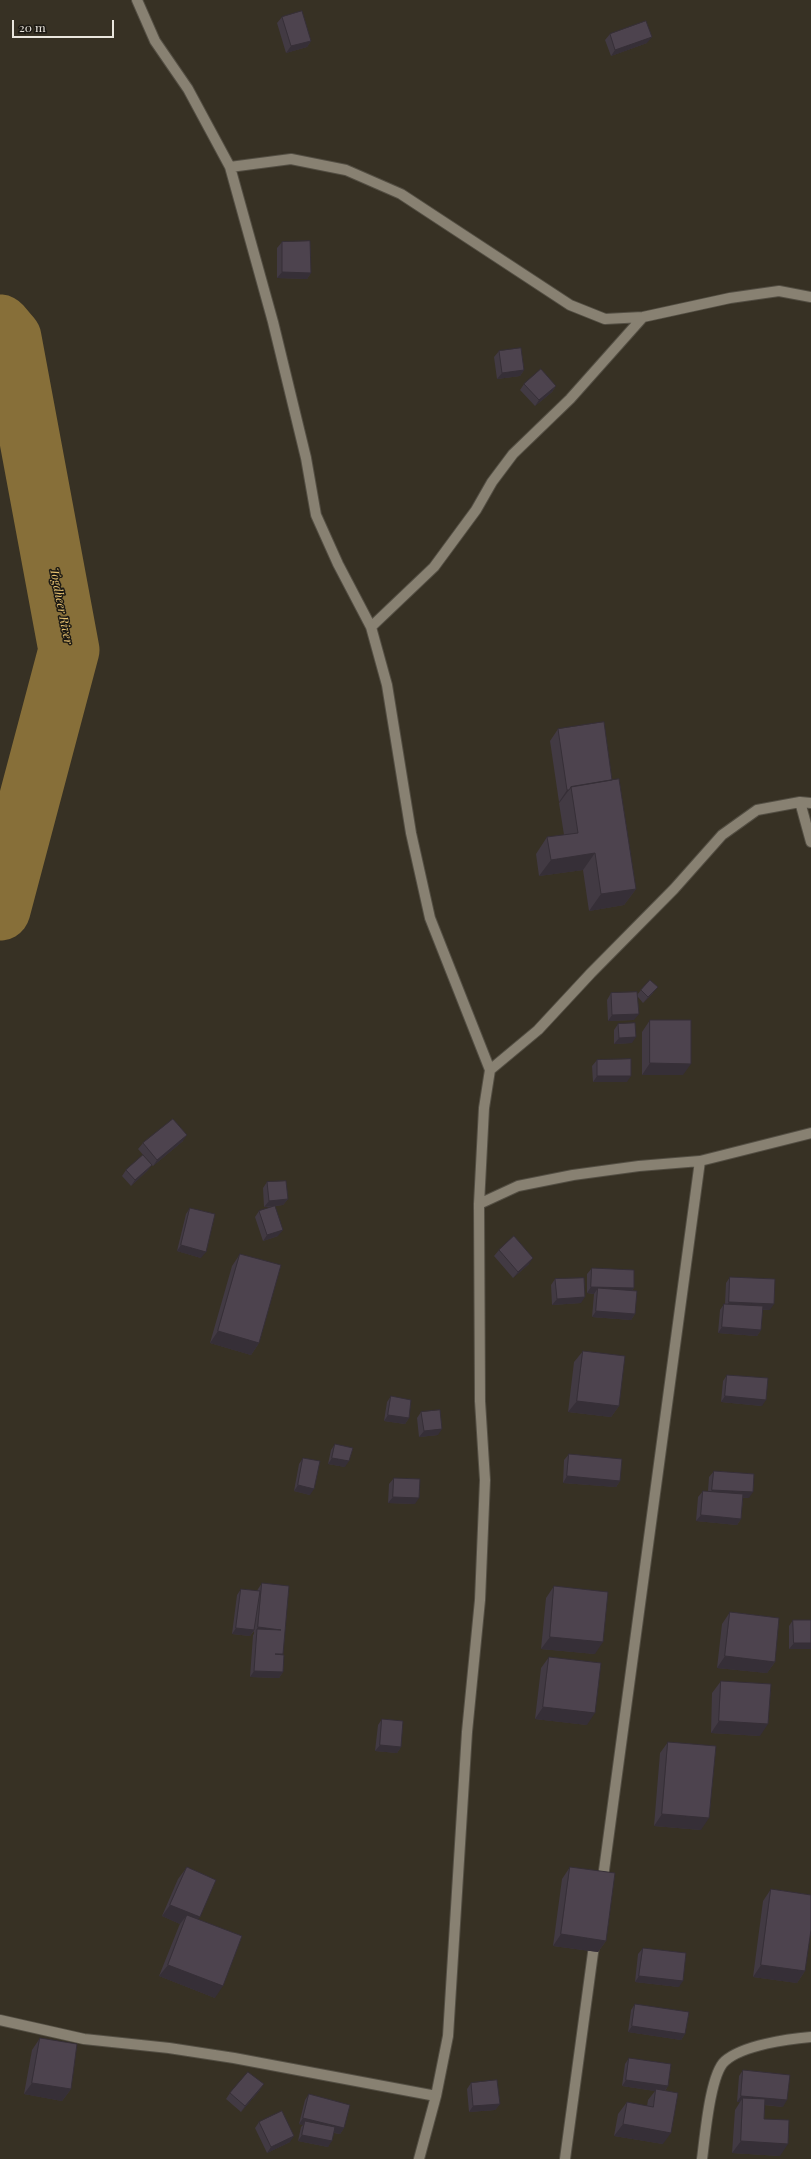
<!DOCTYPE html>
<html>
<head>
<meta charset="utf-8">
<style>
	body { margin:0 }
	#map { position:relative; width:811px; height:2159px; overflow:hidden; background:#373124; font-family:"Playfair Display",serif }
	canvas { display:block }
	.scale { position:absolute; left:12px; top:20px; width:102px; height:18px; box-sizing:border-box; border:2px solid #eae6de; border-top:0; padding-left:5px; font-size:12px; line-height:14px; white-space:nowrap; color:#eae6de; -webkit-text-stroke:3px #1c1913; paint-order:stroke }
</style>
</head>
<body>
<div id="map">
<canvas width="811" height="2159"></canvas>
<div class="scale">20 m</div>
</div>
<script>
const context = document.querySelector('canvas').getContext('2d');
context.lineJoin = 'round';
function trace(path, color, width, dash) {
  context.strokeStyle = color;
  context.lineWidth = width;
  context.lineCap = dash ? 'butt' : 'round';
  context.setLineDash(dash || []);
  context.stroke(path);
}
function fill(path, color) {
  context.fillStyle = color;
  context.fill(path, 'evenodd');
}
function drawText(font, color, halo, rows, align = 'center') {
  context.font = font + ' "Playfair Display",serif';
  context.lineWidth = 3;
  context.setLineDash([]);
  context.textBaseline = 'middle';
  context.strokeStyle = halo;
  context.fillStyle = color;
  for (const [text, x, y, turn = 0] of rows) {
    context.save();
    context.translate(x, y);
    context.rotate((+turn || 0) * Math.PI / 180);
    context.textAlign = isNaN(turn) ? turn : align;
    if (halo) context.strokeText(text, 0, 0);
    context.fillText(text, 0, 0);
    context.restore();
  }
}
const river = new Path2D(`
	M 0,325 L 11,338 L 69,650 L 0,910`);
const minor = new Path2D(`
	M 137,0 L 155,41 L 188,89 L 230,167 L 273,322 L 306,458 L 316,515 L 338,564 L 371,627 L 387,685 L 411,833 L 430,918 L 490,1070 L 484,1108 L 479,1204 L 480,1401 L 485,1480 L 480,1600 L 467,1732 L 448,2036 L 436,2096 L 419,2159
	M 230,167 L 291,159 L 346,170 L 401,194 L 570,305 L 605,319 L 643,317 L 730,298 L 779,291 L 811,297
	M 371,627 L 434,567 L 476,510 L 492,482 L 513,454 L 570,399 L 643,317
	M 800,802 L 811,842
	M 490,1070 L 538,1030 L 591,973 L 674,889 L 722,835 L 757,810 L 800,802 L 811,803
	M 479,1204 L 518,1186 L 573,1175 L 639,1166 L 700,1161 L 811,1133
	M 602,1885 L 700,1161
	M 0,2020 L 84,2039 L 169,2048 L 234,2058 L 436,2096
	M 565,2159 L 595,1938
	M 702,2159 C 705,2137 710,2074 725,2061 C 743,2045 788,2039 811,2037`);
const wall = new Path2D(`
	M 282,17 L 311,41 L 307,47 L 286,53 L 277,23 Z
	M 610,34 L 647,43 L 611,56 L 605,40 Z
	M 282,242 L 311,273 L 307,279 L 277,278 L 277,248 Z
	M 499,351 L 524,370 L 520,376 L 497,379 L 494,357 Z
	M 524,384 L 556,386 L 552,392 L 535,406 L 520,390 Z
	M 558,729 L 612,780 L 636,889 L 624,905 L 589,911 L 583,870 L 539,876 L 536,854 L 547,837 L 564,835 L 559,803 L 560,802 L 559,802 L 550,741 Z
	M 641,990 L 653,993 L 643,1003 L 638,997 L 634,1020 L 608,1021 L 607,1000 L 611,993 L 637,995 Z
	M 650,1020 L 683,1075 L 642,1075 L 642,1032 Z
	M 618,1024 L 632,1043 L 614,1044 L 614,1030 Z
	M 597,1060 L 627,1082 L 593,1082 L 592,1066 Z
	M 183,1141 L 153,1166 L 152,1165 L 147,1171 L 131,1186 L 122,1176 L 126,1170 L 151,1164 L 138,1149 L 143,1143 Z
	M 267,1182 L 288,1199 L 283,1205 L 275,1206 L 278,1236 L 263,1241 L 255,1217 L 259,1211 L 272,1207 L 264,1207 L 263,1188 Z
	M 190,1208 L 201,1258 L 177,1251 L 186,1214 Z
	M 499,1250 L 529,1264 L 513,1278 L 494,1256 Z
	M 240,1254 L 259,1343 L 251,1355 L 210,1343 L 232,1266 Z
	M 592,1268 L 634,1288 L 632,1291 L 635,1314 L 631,1320 L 592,1317 L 594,1294 L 587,1293 L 587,1274 Z
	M 730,1277 L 770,1310 L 762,1310 L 761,1330 L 757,1336 L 718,1333 L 720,1310 L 724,1304 L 725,1304 L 726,1283 Z
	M 555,1279 L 581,1303 L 552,1305 L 551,1285 Z
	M 583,1351 L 619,1406 L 611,1417 L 568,1412 L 574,1362 Z
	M 727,1375 L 762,1406 L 721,1402 L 723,1381 Z
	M 391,1396 L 409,1418 L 405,1424 L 384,1421 L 387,1402 Z
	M 421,1412 L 438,1435 L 419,1437 L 417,1418 Z
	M 335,1444 L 345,1467 L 328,1464 L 331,1450 Z
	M 569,1454 L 620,1481 L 616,1487 L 563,1483 L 564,1460 Z
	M 303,1458 L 310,1495 L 294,1491 L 299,1464 Z
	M 714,1471 L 749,1498 L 743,1498 L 741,1519 L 737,1525 L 696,1521 L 698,1497 L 703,1491 L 708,1491 L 709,1477 Z
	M 394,1478 L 415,1504 L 388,1503 L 389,1484 Z
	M 262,1583 L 283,1655 L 283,1672 L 279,1678 L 250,1677 L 253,1635 L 254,1634 L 254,1631 L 250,1636 L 232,1634 L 237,1595 L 241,1589 L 257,1591 L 258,1589 Z
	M 554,1586 L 595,1654 L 541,1649 L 546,1598 Z
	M 730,1612 L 775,1662 L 767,1673 L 717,1668 L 722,1624 Z
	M 793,1620 L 811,1620 L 811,1649 L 789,1649 L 789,1626 Z
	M 549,1657 L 587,1725 L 535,1719 L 541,1668 Z
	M 721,1681 L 760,1736 L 711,1733 L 712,1693 Z
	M 382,1719 L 401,1747 L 397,1753 L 375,1751 L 378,1725 Z
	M 668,1742 L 701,1830 L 654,1826 L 660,1753 Z
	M 187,1867 L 198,1919 L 215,1998 L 159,1976 L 179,1926 L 180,1924 L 162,1916 L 178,1879 Z
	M 570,1867 L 606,1941 L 598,1952 L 553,1946 L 562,1879 Z
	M 771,1889 L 805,1971 L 797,1983 L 753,1977 L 763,1901 Z
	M 643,1948 L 679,1987 L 635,1982 L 638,1954 Z
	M 635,2004 L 685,2034 L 681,2040 L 628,2032 L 631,2010 Z
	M 40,2038 L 71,2089 L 62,2101 L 24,2094 L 32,2050 Z
	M 629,2058 L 668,2086 L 665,2091 L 663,2144 L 614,2136 L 618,2114 L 627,2102 L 647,2106 L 648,2100 L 655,2091 L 622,2086 L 625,2064 Z
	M 743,2070 L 783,2107 L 764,2105 L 764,2119 L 780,2156 L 732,2153 L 735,2110 L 740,2102 L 737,2102 L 739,2076 Z
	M 471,2083 L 500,2104 L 495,2110 L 469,2112 L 467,2089 Z
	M 260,2090 L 241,2112 L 226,2099 L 230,2093 Z
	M 309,2094 L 344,2128 L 340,2134 L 334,2133 L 328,2147 L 298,2141 L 301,2127 L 303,2125 L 299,2124 L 305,2100 Z
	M 259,2122 L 290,2142 L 267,2153 L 255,2128 Z`);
const shadedWall = new Path2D(`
	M 652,37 L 647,43 L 611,56 L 615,50 Z
	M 311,41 L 307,47 L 286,53 L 291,46 Z
	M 282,272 L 311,273 L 307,279 L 277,278 Z
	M 524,370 L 520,376 L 497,379 L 502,373 Z
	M 556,386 L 552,392 L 535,406 L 539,400 Z
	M 567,790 L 569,790 L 560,802 L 559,802 Z
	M 595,853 L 583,870 L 539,876 L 551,860 Z
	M 636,889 L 624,905 L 589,911 L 601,894 Z
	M 658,987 L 653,993 L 643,1003 L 648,997 Z
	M 639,1014 L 634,1020 L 608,1021 L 612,1015 Z
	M 636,1037 L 632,1043 L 614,1044 L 619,1038 Z
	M 650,1063 L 691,1064 L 683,1075 L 642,1075 Z
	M 597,1076 L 631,1076 L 627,1082 L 593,1082 Z
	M 187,1135 L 183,1141 L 153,1166 L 157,1160 Z
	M 152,1165 L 147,1171 L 131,1186 L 135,1180 Z
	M 288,1199 L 283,1205 L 264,1207 L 269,1201 Z
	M 283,1230 L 278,1236 L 263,1241 L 267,1235 Z
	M 181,1245 L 206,1252 L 201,1258 L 177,1251 Z
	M 533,1258 L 529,1264 L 513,1278 L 518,1272 Z
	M 591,1287 L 634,1288 L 629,1294 L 598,1288 L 594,1294 L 587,1293 Z
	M 585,1297 L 581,1303 L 552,1305 L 557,1299 Z
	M 729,1302 L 774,1304 L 770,1310 L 725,1308 Z
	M 596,1311 L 635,1314 L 631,1320 L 592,1317 Z
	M 722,1327 L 761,1330 L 757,1336 L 718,1333 Z
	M 218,1331 L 259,1343 L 251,1355 L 210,1343 Z
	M 725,1396 L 766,1400 L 762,1406 L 721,1402 Z
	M 577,1401 L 619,1406 L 611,1417 L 568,1412 Z
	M 388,1415 L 409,1418 L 405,1424 L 384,1421 Z
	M 442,1429 L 438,1435 L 419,1437 L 424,1431 Z
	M 332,1458 L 349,1461 L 345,1467 L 328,1464 Z
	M 567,1476 L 620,1481 L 616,1487 L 563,1483 Z
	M 298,1485 L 314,1489 L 310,1495 L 294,1491 Z
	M 712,1490 L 753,1492 L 749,1498 L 708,1496 Z
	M 393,1497 L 419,1498 L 415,1504 L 388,1503 Z
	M 701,1515 L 741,1519 L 737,1525 L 696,1521 Z
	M 258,1627 L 281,1630 L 257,1629 L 254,1634 Z
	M 236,1628 L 254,1630 L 250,1636 L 232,1634 Z
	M 550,1637 L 603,1642 L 595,1654 L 541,1649 Z
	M 794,1643 L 811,1643 L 811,1649 L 789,1649 Z
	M 725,1656 L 775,1662 L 767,1673 L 717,1668 Z
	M 254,1671 L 283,1672 L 279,1678 L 250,1677 Z
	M 543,1707 L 595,1713 L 587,1725 L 535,1719 Z
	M 719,1721 L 768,1724 L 760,1736 L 711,1733 Z
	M 380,1745 L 401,1747 L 397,1753 L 375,1751 Z
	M 662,1814 L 709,1818 L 701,1830 L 654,1826 Z
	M 170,1905 L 200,1917 L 191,1929 L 187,1915 L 180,1924 L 162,1916 Z
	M 561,1934 L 606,1941 L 598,1952 L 553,1946 Z
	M 168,1965 L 223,1986 L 215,1998 L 159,1976 Z
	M 761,1965 L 805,1971 L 797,1983 L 753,1977 Z
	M 639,1976 L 683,1981 L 679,1987 L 635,1982 Z
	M 632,2026 L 685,2034 L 681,2040 L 628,2032 Z
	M 626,2080 L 668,2086 L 664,2092 L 656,2089 L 655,2091 L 622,2086 Z
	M 32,2083 L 71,2089 L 62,2101 L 24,2094 Z
	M 264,2084 L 260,2090 L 241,2112 L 245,2106 Z
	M 741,2096 L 787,2100 L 783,2107 L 743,2102 L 743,2098 L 740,2102 L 737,2102 Z
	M 500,2104 L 495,2110 L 469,2112 L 473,2106 Z
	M 303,2118 L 344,2128 L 340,2134 L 304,2125 L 305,2121 L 303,2125 L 299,2124 Z
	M 623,2124 L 671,2133 L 663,2144 L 614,2136 Z
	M 302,2135 L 332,2141 L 328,2147 L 298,2141 Z
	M 294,2136 L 290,2142 L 267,2153 L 271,2147 Z
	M 741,2141 L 788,2144 L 780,2156 L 732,2153 Z`);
const building = new Path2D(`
	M 302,11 L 311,41 L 291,46 L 282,17 Z
	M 646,21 L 652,37 L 615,50 L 610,34 Z
	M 310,241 L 311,273 L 282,272 L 282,242 Z
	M 521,348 L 524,370 L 502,373 L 499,351 Z
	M 541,369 L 556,386 L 539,400 L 524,384 Z
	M 604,722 L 612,780 L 571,787 L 569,790 L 567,790 L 558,729 Z
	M 619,779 L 636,889 L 601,894 L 595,853 L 551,860 L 547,837 L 578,833 L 571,787 Z
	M 650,980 L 658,987 L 648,997 L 641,990 Z
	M 637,992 L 639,1014 L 612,1015 L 611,993 Z
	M 650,1020 L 691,1020 L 691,1064 L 650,1063 Z
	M 635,1023 L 636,1037 L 619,1038 L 618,1024 Z
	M 631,1059 L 631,1076 L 597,1076 L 597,1060 Z
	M 173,1119 L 187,1135 L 157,1160 L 143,1143 Z
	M 143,1155 L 152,1165 L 135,1180 L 126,1170 Z
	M 286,1181 L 288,1199 L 269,1201 L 267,1182 Z
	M 275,1206 L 283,1230 L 267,1235 L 259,1211 Z
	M 190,1208 L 215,1214 L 206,1252 L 181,1245 Z
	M 514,1236 L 533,1258 L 518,1272 L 499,1250 Z
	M 240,1254 L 281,1265 L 259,1343 L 218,1331 Z
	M 592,1268 L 634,1270 L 634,1288 L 591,1287 Z
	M 730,1277 L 775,1279 L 774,1304 L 729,1302 Z
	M 584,1278 L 585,1297 L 557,1299 L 555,1279 Z
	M 598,1288 L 637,1291 L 635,1314 L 596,1311 Z
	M 724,1304 L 763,1306 L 761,1330 L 722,1327 Z
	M 583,1351 L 625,1356 L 619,1406 L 577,1401 Z
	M 727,1375 L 768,1378 L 766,1400 L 725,1396 Z
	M 391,1396 L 411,1400 L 409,1418 L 388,1415 Z
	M 440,1410 L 442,1429 L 424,1431 L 421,1412 Z
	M 335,1444 L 353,1448 L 349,1461 L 332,1458 Z
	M 569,1454 L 622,1459 L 620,1481 L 567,1476 Z
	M 303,1458 L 320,1461 L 314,1489 L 298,1485 Z
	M 714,1471 L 754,1474 L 753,1492 L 712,1490 Z
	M 394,1478 L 420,1479 L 419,1498 L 393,1497 Z
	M 703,1491 L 743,1494 L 741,1519 L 701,1515 Z
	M 262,1583 L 289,1586 L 283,1654 L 275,1654 L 284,1655 L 283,1672 L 254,1671 L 257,1629 L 281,1630 L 258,1627 Z
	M 554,1586 L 608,1592 L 603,1642 L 550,1637 Z
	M 241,1589 L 260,1591 L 254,1630 L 236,1628 Z
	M 730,1612 L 779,1618 L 775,1662 L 725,1656 Z
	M 793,1620 L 811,1620 L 811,1643 L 794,1643 Z
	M 549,1657 L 601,1663 L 595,1713 L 543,1707 Z
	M 721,1681 L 771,1684 L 768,1724 L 719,1721 Z
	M 382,1719 L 403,1721 L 401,1747 L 380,1745 Z
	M 668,1742 L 716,1746 L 709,1818 L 662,1814 Z
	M 187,1867 L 216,1880 L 200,1917 L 170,1905 Z
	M 570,1867 L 615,1873 L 606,1941 L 561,1934 Z
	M 771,1889 L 811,1895 L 811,1930 L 805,1971 L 761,1965 Z
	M 187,1915 L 242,1936 L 223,1986 L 168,1965 Z
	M 643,1948 L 686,1953 L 683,1981 L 639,1976 Z
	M 635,2004 L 689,2012 L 685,2034 L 632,2026 Z
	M 40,2038 L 77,2044 L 71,2089 L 32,2083 Z
	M 629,2058 L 671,2064 L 668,2086 L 626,2080 Z
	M 743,2070 L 790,2075 L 787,2100 L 741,2096 Z
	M 248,2072 L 264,2084 L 245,2106 L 230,2093 Z
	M 497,2080 L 500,2104 L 473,2106 L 471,2083 Z
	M 656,2089 L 678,2093 L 671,2133 L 623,2124 L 627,2102 L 653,2107 Z
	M 309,2094 L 350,2105 L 344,2128 L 303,2118 Z
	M 743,2098 L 765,2099 L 764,2119 L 789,2120 L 788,2144 L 741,2141 Z
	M 282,2111 L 294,2136 L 271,2147 L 259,2122 Z
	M 305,2121 L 335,2127 L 332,2141 L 302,2135 Z`);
const waterNames = [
	["Togdheer River",61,606,79]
];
trace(river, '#876f39', 61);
trace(minor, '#534e43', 12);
trace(minor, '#888172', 10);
fill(wall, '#423a43');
fill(shadedWall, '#362f37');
fill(building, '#4d434e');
trace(building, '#362f37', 1);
drawText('italic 12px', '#e7c271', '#1c1913', waterNames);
</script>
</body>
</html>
